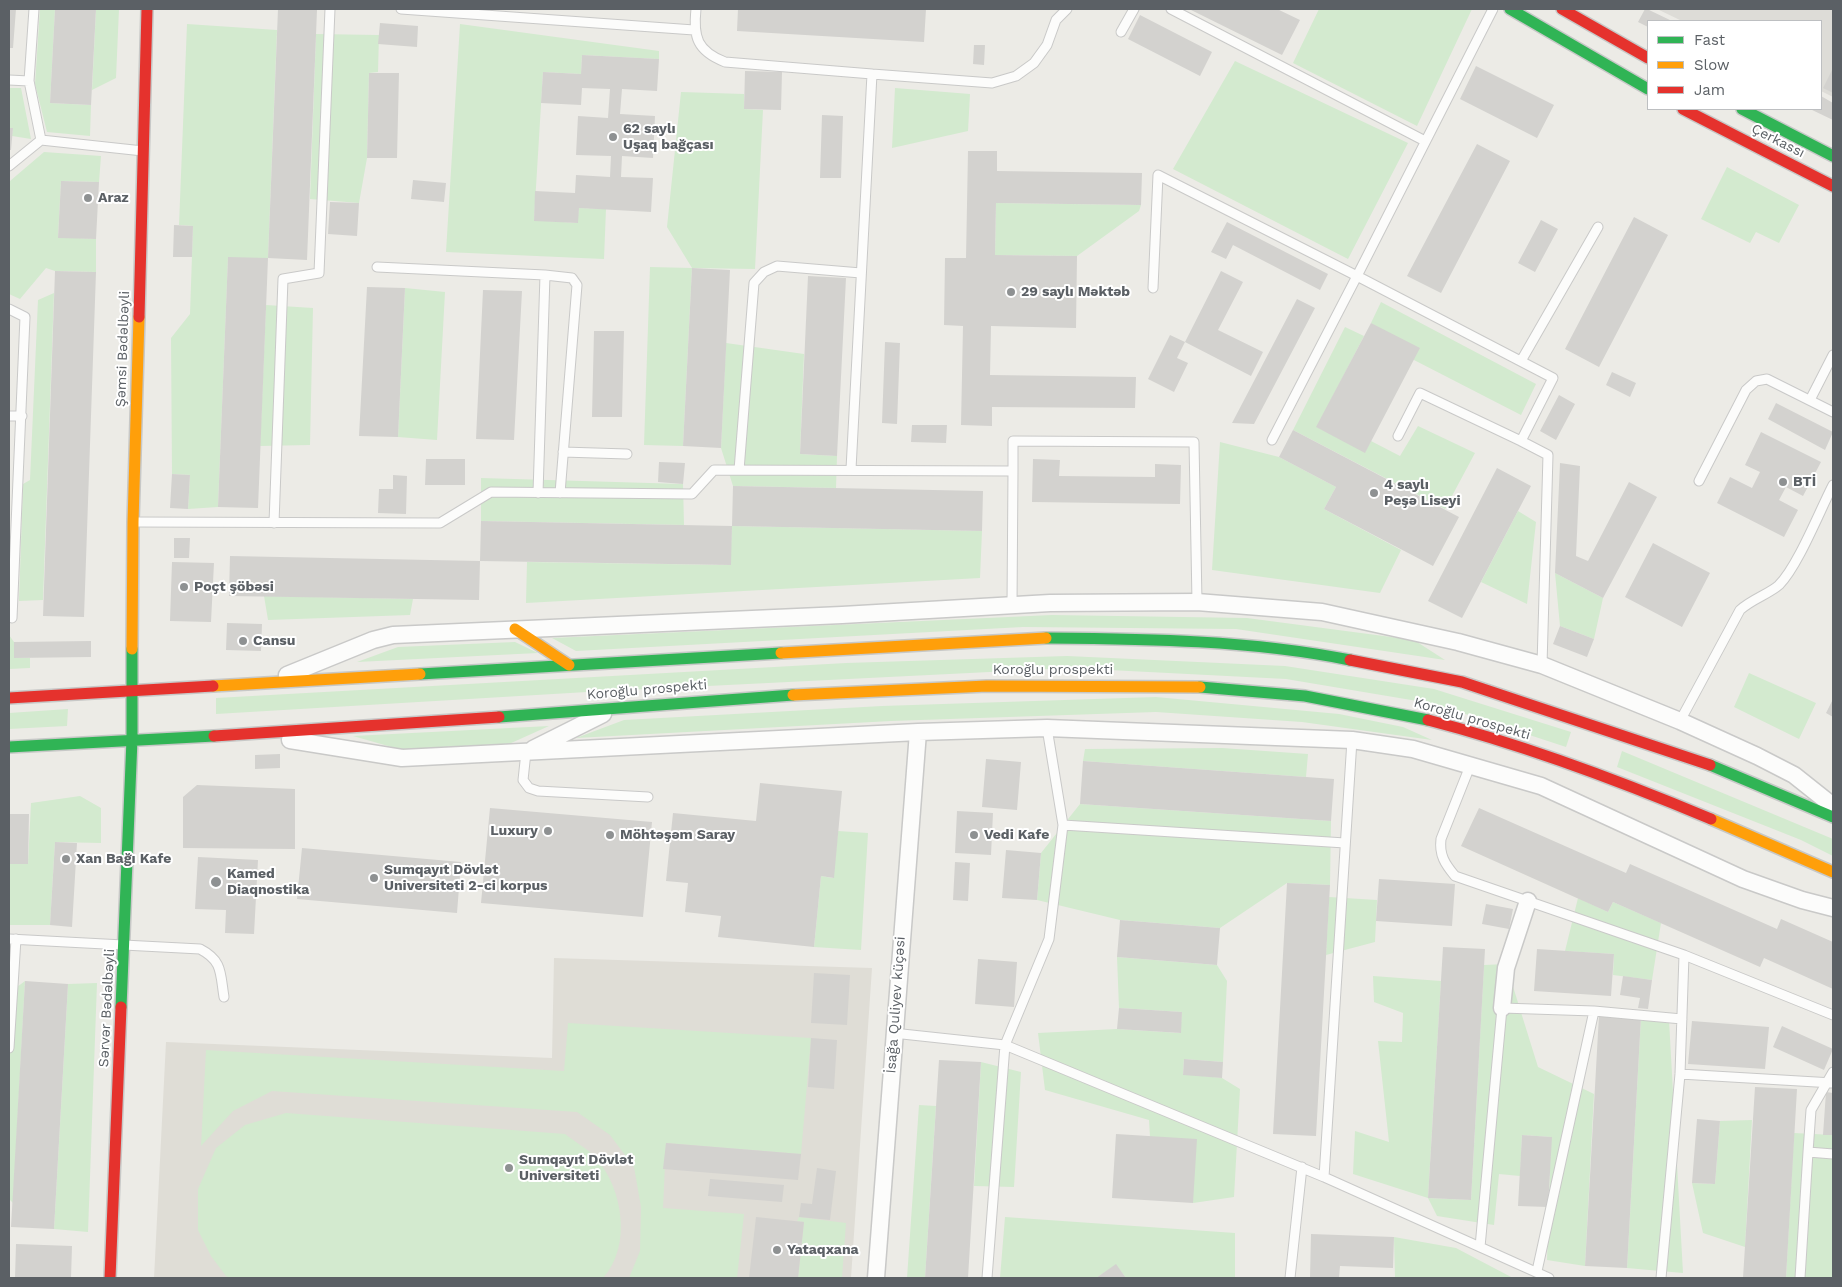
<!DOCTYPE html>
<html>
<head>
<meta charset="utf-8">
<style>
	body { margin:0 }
	#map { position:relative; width:1842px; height:1287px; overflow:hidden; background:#ecebe6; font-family:"Work Sans",sans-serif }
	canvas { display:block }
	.frame { position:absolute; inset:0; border:10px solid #5b6065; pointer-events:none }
	.legend { position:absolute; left:1647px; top:20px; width:175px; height:90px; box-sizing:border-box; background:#fff; border:1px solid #bdbfc1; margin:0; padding:6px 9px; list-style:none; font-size:15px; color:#5b6065 }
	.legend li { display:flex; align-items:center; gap:10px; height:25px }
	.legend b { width:25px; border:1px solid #bdbfc1 }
</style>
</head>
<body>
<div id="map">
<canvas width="1842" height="1287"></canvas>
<div class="frame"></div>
<ul class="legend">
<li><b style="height:6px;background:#30b455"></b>Fast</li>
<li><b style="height:6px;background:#ff9f0a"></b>Slow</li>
<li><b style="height:6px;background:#e5322d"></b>Jam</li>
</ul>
</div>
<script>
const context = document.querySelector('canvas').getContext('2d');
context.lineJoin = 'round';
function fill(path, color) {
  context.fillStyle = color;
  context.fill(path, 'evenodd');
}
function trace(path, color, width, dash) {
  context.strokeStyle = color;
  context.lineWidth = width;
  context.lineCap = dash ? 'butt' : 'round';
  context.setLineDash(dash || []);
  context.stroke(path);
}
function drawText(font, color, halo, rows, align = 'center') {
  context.font = font + ' "Work Sans",sans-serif';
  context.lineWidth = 4;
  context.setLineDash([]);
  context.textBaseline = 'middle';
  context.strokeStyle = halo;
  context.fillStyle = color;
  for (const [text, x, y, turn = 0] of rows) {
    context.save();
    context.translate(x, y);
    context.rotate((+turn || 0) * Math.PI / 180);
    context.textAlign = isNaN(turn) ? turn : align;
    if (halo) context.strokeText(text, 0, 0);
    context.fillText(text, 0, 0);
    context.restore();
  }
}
const industrial = new Path2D(`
	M 1657,9 L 1833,9 L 1833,97 L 1821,91 L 1821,21 L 1682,21 Z`);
const education = new Path2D(`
	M 554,958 L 872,968 L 851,1278 L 154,1278 L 166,1042 L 552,1058 Z`);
const green = new Path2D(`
	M 40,9 L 55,9 L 50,103 L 91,105 L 90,136 L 47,132 L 35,84 Z
	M 96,9 L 119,9 L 116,78 L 92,90 Z
	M 1319,9 L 1472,9 L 1417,126 L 1293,63 Z
	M 187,24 L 277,30 L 268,258 L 228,258 L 218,507 L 188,509 L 190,475 L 172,474 L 171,338 L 190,314 L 193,226 L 179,225 Z
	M 460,24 L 659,51 L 659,59 L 582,55 L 581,74 L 543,72 L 534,220 L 577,223 L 579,208 L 606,209 L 604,259 L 446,252 Z
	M 316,34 L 379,35 L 378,72 L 369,73 L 367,158 L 359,203 L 310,199 Z
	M 1235,61 L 1408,143 L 1348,259 L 1173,169 Z
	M 9,88 L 21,88 L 31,139 L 12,136 L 13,128 L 9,128 Z
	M 895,88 L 970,94 L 968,131 L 892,148 Z
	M 681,92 L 744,94 L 744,109 L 763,110 L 755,269 L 692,268 L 683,446 L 644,445 L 650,267 L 692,268 L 667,227 Z
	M 44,152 L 101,156 L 99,182 L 61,181 L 58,237 L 96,239 L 96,272 L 55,271 L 46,268 L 20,299 L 9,294 L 10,181 Z
	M 1727,167 L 1799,205 L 1779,243 L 1756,232 L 1750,243 L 1701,219 Z
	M 996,203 L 1141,205 L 1139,211 L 1077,256 L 995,255 Z
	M 405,288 L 445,292 L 437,440 L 398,437 Z
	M 54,293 L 43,600 L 19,601 L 23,484 L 30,480 L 38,300 Z
	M 1381,302 L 1536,384 L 1521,415 L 1414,360 L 1371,323 Z
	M 266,305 L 313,308 L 310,445 L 260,446 Z
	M 1345,327 L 1364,336 L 1317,427 L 1365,452 L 1371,441 L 1400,456 L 1418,426 L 1475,453 L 1445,509 L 1293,430 Z
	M 726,343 L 804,354 L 800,454 L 837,456 L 836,488 L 733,486 L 721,448 Z
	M 1220,442 L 1279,457 L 1336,487 L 1324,509 L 1401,550 L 1380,593 L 1212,570 Z
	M 481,478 L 683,484 L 684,525 L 481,521 Z
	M 1518,511 L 1536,522 L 1527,604 L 1481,582 Z
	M 732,526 L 982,531 L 980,578 L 526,603 L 527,562 L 730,565 Z
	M 1555,573 L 1603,598 L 1594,639 L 1560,626 Z
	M 264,596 L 413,599 L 410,615 L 268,620 Z
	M 1052,615 L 1247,618 L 1414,640 L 1445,660 L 1236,629 L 1023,627 L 576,651 L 552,638 Z
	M 9,635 L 14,642 L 14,658 L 30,658 L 30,668 L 9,669 Z
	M 515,642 L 538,653 L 357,662 L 398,647 Z
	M 1067,656 L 1285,666 L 1434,689 L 1571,732 L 1566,747 L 1435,704 L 1286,679 L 1070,668 L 587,692 L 216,714 L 216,698 L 846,663 Z
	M 1749,673 L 1816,703 L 1799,739 L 1734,707 Z
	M 1156,697 L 1339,714 L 1403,727 L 1432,740 L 1302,722 L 1156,712 L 891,721 L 576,738 L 624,720 L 882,706 Z
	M 68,709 L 67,726 L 9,729 L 9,713 Z
	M 549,726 L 509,744 L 402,750 L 353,736 Z
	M 1222,748 L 1308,754 L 1306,777 L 1083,761 L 1085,749 Z
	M 1622,751 L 1833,839 L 1833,856 L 1801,840 L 1617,767 Z
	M 80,796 L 101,808 L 101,843 L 55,842 L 50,925 L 9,925 L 9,864 L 28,864 L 31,803 Z
	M 1080,804 L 1331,821 L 1330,885 L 1287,883 L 1220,928 L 1120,920 L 1037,900 L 1041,853 Z
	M 838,831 L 868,833 L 861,950 L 814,947 L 821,876 L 833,878 Z
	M 1329,897 L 1377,900 L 1375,942 L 1326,955 Z
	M 1578,898 L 1608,912 L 1613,902 L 1661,923 L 1652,980 L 1613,975 L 1614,954 L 1565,951 Z
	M 1117,957 L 1217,965 L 1227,981 L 1223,1062 L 1184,1059 L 1183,1074 L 1222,1078 L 1240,1089 L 1234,1197 L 1193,1203 L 1150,1137 L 1149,1120 L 1045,1090 L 1038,1033 L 1117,1029 L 1180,1033 L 1182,1012 L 1119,1008 Z
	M 1506,964 L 1538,1067 L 1594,1094 L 1585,1266 L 1547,1260 L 1551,1137 L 1522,1135 L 1520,1176 L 1499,1174 L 1494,1225 L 1437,1216 L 1428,1198 L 1353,1174 L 1355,1131 L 1389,1142 L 1378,1041 L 1402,1042 L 1403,1013 L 1374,1002 L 1373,976 L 1441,981 L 1428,1198 L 1471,1200 L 1484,965 Z
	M 25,981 L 13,1203 L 9,1199 L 9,993 Z
	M 97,983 L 88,1232 L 54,1229 L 68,984 Z
	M 1641,1017 L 1669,1020 L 1683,1273 L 1627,1268 Z
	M 568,1023 L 811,1038 L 801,1154 L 666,1143 L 663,1208 L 744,1214 L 737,1278 L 629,1278 L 640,1251 L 641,1207 L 634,1167 L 610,1135 L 577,1112 L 272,1091 L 233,1111 L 201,1146 L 206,1050 L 564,1071 Z
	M 981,1062 L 1021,1072 L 1014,1187 L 974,1186 Z
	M 919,1105 L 936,1106 L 925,1278 L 907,1278 Z
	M 286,1113 L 565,1134 C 575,1142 588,1149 596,1158 C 623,1189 632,1246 603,1278 L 230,1278 L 226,1276 L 211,1256 L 198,1230 L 198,1189 L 216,1148 L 245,1125 Z
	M 1752,1120 L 1745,1247 L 1703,1233 L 1692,1183 L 1715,1184 L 1720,1121 Z
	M 1794,1133 L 1833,1135 L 1833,1278 L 1786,1278 Z
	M 799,1217 L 846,1223 L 842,1278 L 798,1278 L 804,1222 L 797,1221 Z
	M 1005,1217 L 1235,1233 L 1235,1278 L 1126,1278 L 1116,1265 L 1096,1278 L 1000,1278 Z
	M 1394,1237 L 1456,1248 L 1513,1278 L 1395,1278 Z`);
const building = new Path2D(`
	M 9,9 L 16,9 L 13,48 L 9,48 Z
	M 55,9 L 96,9 L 91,105 L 50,103 Z
	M 278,9 L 317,10 L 307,260 L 268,258 L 258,508 L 218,507 L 228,257 L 268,258 Z
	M 738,9 L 926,9 L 924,42 L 737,31 Z
	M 1189,9 L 1277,9 L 1300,20 L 1282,55 Z
	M 1645,9 L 1647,9 L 1672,21 L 1648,21 L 1648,27 L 1638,22 Z
	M 1140,15 L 1212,52 L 1200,76 L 1128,39 Z
	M 380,23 L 418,26 L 417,47 L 378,44 Z
	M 974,45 L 985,45 L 984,65 L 973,64 Z
	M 582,55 L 659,59 L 657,91 L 622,89 L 620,114 L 655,116 L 653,158 L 622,156 L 621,177 L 653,178 L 651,212 L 579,208 L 578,223 L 534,221 L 535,191 L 575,193 L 576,175 L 610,177 L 611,156 L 576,155 L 578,116 L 608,118 L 610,89 L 582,88 L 581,105 L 541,103 L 543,72 L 581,74 Z
	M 1476,66 L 1554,105 L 1537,138 L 1460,99 Z
	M 1833,68 L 1833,93 L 1823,88 Z
	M 745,71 L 782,72 L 781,110 L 744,109 Z
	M 369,73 L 399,73 L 397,158 L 367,158 Z
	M 1821,96 L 1833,103 L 1833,120 L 1810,109 L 1821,109 Z
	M 822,115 L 843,116 L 841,178 L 820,178 Z
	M 9,128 L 13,128 L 11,150 L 9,150 Z
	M 1477,144 L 1510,161 L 1441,293 L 1407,276 Z
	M 968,151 L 997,151 L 997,171 L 1142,173 L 1141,205 L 996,203 L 995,255 L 1077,256 L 1076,328 L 991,326 L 990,375 L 1136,377 L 1135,408 L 992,407 L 992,426 L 961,425 L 963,326 L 944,325 L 945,258 L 966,258 Z
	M 413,180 L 446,183 L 444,202 L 411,199 Z
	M 61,181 L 99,182 L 96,239 L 58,238 Z
	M 330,202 L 359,203 L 357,236 L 328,234 Z
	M 1634,217 L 1668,235 L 1599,367 L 1565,349 Z
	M 1541,220 L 1558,229 L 1535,272 L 1518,263 Z
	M 1227,222 L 1328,274 L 1320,290 L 1233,245 L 1226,259 L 1211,252 Z
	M 174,225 L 193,226 L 192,257 L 173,257 Z
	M 692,268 L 730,270 L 721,448 L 683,446 Z
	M 55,271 L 96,272 L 84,617 L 43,616 Z
	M 1221,271 L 1243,282 L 1218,330 L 1263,352 L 1251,376 L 1185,342 L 1177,358 L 1188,363 L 1174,392 L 1148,379 L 1170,335 L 1185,342 Z
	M 808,276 L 846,278 L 837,456 L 800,454 Z
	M 367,287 L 405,288 L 398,437 L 359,436 Z
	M 483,290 L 522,291 L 514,440 L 476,439 Z
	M 1297,299 L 1315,308 L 1254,424 L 1232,423 Z
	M 1371,323 L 1420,348 L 1365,453 L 1316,427 Z
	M 594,331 L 624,331 L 622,417 L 592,417 Z
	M 885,342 L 900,343 L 897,424 L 882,423 Z
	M 1612,372 L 1636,383 L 1630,397 L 1606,385 Z
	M 1559,395 L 1575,404 L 1556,440 L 1540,431 Z
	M 1776,403 L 1833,432 L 1825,450 L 1768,419 Z
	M 912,425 L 947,425 L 946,443 L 911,442 Z
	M 1293,430 L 1459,517 L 1433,566 L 1324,509 L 1336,487 L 1279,457 Z
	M 1761,432 L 1821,462 L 1803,496 L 1786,487 L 1779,500 L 1798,510 L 1784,537 L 1717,503 L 1730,477 L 1752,488 L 1760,472 L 1745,465 Z
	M 426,459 L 465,459 L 465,485 L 425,485 Z
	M 1033,459 L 1060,460 L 1059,476 L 1155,477 L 1155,464 L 1181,465 L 1180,504 L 1032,502 Z
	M 659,462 L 685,463 L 683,484 L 658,482 Z
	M 1560,463 L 1580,466 L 1576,556 L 1588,561 L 1629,482 L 1657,497 L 1603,598 L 1555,573 Z
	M 1497,468 L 1531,486 L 1462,618 L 1428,601 Z
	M 172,474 L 190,475 L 188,509 L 170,508 Z
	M 393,475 L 407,476 L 406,514 L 378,513 L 379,489 L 393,489 Z
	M 733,486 L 983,491 L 982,531 L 732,526 Z
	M 481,521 L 732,526 L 731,565 L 480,561 Z
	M 174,538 L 190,538 L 189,558 L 174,558 Z
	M 1653,543 L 1710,573 L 1682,627 L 1625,597 Z
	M 230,556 L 480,561 L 479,600 L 229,596 Z
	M 172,562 L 214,563 L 211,622 L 170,621 Z
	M 227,623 L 262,624 L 261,651 L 226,650 Z
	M 1560,626 L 1594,639 L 1587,657 L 1553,644 Z
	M 91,641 L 91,657 L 14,658 L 14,642 Z
	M 1833,699 L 1833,717 L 1826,713 Z
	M 280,754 L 280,768 L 255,769 L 255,755 Z
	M 986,759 L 1021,762 L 1017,810 L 982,807 Z
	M 1083,761 L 1334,779 L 1331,821 L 1080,804 Z
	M 760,783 L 842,791 L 834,878 L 821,876 L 814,947 L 718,937 L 721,916 L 685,912 L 688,883 L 666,881 L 673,813 L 756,821 Z
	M 197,785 L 295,789 L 295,849 L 183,848 L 183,797 Z
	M 490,808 L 652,822 L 643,917 L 481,903 Z
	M 1479,808 L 1626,873 L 1630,864 L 1777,929 L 1781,919 L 1833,942 L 1833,989 L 1764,958 L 1760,967 L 1613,902 L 1608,912 L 1461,846 Z
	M 957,811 L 993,813 L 991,855 L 955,853 Z
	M 9,814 L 29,814 L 28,864 L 9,864 Z
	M 55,842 L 77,843 L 72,927 L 50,925 Z
	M 302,848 L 461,862 L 457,913 L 297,899 Z
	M 1006,850 L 1041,853 L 1037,900 L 1002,898 Z
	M 198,857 L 258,860 L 254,934 L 225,933 L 226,910 L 195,909 Z
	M 955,862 L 970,863 L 968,901 L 953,900 Z
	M 1379,879 L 1455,884 L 1452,926 L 1376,921 Z
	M 1287,883 L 1330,885 L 1316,1136 L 1273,1134 Z
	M 1486,904 L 1513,909 L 1509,929 L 1482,924 Z
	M 1120,920 L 1220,928 L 1217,965 L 1117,957 Z
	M 1443,947 L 1485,949 L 1471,1200 L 1428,1198 Z
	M 1537,949 L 1614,954 L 1611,996 L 1534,991 Z
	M 978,959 L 1017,962 L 1014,1007 L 975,1004 Z
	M 814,973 L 850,975 L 847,1025 L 811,1023 Z
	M 1623,976 L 1652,980 L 1648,1009 L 1638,1008 L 1640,998 L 1620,995 Z
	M 25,981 L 68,984 L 54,1229 L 11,1227 Z
	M 1119,1008 L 1182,1012 L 1181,1033 L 1117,1029 Z
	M 1599,1015 L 1641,1017 L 1627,1268 L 1585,1266 Z
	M 1692,1021 L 1769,1027 L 1765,1069 L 1688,1064 Z
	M 1782,1026 L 1833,1049 L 1824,1070 L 1773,1047 Z
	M 811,1038 L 837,1040 L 834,1089 L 808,1087 Z
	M 1184,1059 L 1223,1062 L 1222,1078 L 1183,1075 Z
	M 939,1060 L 981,1062 L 968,1278 L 925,1278 Z
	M 1755,1087 L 1797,1089 L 1786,1278 L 1743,1278 Z
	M 1826,1092 L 1833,1093 L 1833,1135 L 1823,1135 Z
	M 1697,1119 L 1720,1121 L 1715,1184 L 1692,1183 Z
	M 1116,1134 L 1197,1139 L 1193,1203 L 1112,1198 Z
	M 1522,1135 L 1552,1137 L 1548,1207 L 1518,1206 Z
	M 666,1143 L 801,1154 L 798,1180 L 663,1169 Z
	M 817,1168 L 836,1171 L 830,1220 L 799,1217 L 801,1203 L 812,1204 Z
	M 710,1179 L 784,1185 L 782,1202 L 708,1196 Z
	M 756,1217 L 804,1222 L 798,1278 L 749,1278 Z
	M 1311,1234 L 1394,1237 L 1393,1268 L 1340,1266 L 1339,1278 L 1310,1278 Z
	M 16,1244 L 72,1246 L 71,1278 L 15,1278 Z
	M 1116,1264 L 1126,1278 L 1096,1278 Z`);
const lane = new Path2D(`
	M 34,9 L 29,81 L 41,140
	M 401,9 L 694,30
	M 696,9 C 693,37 697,51 725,62 L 872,74 L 851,469
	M 1171,9 L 1425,141
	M 1493,9 L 1357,276 L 1553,378 L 1521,441 L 1548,455 L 1542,665
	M 1121,32 L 1134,9
	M 872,74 L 992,83 L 1016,76 L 1034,63 L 1047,45 L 1056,20 L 1067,9
	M 9,80 L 29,81
	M 9,166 L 41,140 L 143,151
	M 377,267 L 545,275 L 538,493
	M 545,275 L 572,278 L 577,285 L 560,493
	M 1153,288 L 1158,175 L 1357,276 L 1272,440
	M 9,309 L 25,317 L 12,618
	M 1521,361 L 1598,227
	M 1810,400 L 1833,355
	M 9,416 L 22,416
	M 1398,436 L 1420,393 L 1521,441
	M 563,452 L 627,454
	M 739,470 L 754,283 L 764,272 L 777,266 L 861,273
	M 1013,471 L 1013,441 L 1194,442 L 1197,602
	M 1699,481 L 1746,390 L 1756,381 L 1767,379 L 1833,412
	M 133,522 L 440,523 L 491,492 L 692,494 L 714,470 L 1013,471 L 1012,605
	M 274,523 L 283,279 L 319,273 L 330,9
	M 1680,721 L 1740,610 C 1752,599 1769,594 1779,585 C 1798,566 1820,510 1833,485
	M 1047,728 L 1063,825 L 1049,939 L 1005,1045 L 1324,1177 L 1549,1278
	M 526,752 L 523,780 L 529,788 L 538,791 L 648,797
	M 1470,766 L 1441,839 C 1439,855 1445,864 1455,876 L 1684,955
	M 1063,825 L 1345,843
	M 9,939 L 200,949 C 223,961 220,973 224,997
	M 893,1033 L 1005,1045 L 987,1278
	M 9,1048 L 16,939
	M 1680,1074 L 1833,1083
	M 1808,1152 L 1811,1110 L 1833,1072
	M 1324,1177 L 1352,740
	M 1480,1247 L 1502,1008 L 1594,1011
	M 1537,1271 L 1594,1011 L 1682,1019
	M 1290,1278 L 1302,1167
	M 1661,1278 L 1680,1074 L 1684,955 L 1833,1015
	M 1800,1278 L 1808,1152 L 1833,1154`);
const street = new Path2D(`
	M 287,675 L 373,640 L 393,635 L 842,615 L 1050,603 L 1197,602 L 1322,612 L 1458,642 L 1542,665 L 1680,721 L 1757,756 L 1794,775 L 1833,806
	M 290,740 L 402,758 L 918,732 L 1047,728 L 1352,740 L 1413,749 L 1541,786 L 1743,879 L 1802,900 L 1833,908
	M 533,749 L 603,714
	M 1502,1008 L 1506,968 L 1528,901
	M 876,1278 L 918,732`);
const fast = new Path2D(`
	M 1510,9 L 1648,89
	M 1742,109 L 1833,156
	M 1046,638 C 1148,639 1250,640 1350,660
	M 420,674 L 781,653
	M 1200,687 L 1305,696 L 1428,720
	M 499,717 L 793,695
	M 9,747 L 214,736
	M 1710,765 L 1833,817
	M 121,1007 L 132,739 L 132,649`);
const slow = new Path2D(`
	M 515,629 L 569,665
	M 132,649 L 133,522 L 139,317
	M 781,653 L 1046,638
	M 213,686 L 420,674
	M 793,695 L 987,686 L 1200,687
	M 1711,819 L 1833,872`);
const jam = new Path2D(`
	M 1562,9 L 1648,58
	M 1683,109 L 1833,186
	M 139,317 L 147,9
	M 1350,660 L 1462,682 L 1710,765
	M 9,698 L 213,686
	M 1428,720 C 1525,745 1618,780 1711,819
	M 214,736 L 499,717
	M 110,1278 L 121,1007`);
const markers = [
	[613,137,5,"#8e9192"],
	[88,198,5,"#8e9192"],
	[1011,292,5,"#8e9192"],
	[1783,482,5,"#8e9192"],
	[1374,493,5,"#8e9192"],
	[184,587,5,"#8e9192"],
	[243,641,5,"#8e9192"],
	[548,831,5,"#8e9192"],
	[610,835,5,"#8e9192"],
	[974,835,5,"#8e9192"],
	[66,859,5,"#8e9192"],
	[374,878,5,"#8e9192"],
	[216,882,6,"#8e9192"],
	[509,1168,5,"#8e9192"],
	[777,1250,5,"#8e9192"]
];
const poiNames = [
	["62 saylı",623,129],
	["Uşaq bağçası",623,145],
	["Araz",98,198],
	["29 saylı Məktəb",1021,292],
	["BTİ",1793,482],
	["4 saylı",1384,485],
	["Peşə Liseyi",1384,501],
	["Poçt şöbəsi",194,587],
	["Cansu",253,641],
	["Luxury",538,831,"right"],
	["Möhtəşəm Saray",620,835],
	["Vedi Kafe",984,835],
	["Xan Bağı Kafe",76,859],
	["Sumqayıt Dövlət",384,870],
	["Universiteti 2-ci korpus",384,886],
	["Kamed",227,874],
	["Diaqnostika",227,890],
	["Sumqayıt Dövlət",519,1160],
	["Universiteti",519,1176],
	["Yataqxana",787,1250]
];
const streetNames = [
	["Çerkassı",1778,141,27],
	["Şəmsi Bədəlbəyli",123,349,-88],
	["Koroğlu prospekti",1053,670],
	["Koroğlu prospekti",647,690,-5],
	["Koroğlu prospekti",1472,719,16],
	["İsağa Quliyev küçəsi",896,1005,-86],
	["Sərvər Bədəlbəyli",107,1008,-87]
];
fill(industrial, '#dddcd7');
fill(education, '#dfddd6');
fill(green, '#d3eacf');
fill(building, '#d3d2cf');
trace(lane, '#c9c9c8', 11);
trace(street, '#c9c9c8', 19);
trace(fast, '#c7c8c7', 14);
trace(slow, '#c7c8c7', 14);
trace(jam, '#c7c8c7', 14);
trace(lane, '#fcfcfb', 9);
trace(street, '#fcfcfb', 16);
trace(fast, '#30b455', 11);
trace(slow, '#ff9f0a', 11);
trace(jam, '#e5322d', 11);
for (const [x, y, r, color] of markers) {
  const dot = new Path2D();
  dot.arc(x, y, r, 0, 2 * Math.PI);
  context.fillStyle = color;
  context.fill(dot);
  trace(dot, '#fff', 2);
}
drawText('bold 14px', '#5b6065', '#fff', poiNames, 'left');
drawText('14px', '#5b6065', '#fff', streetNames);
</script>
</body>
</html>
